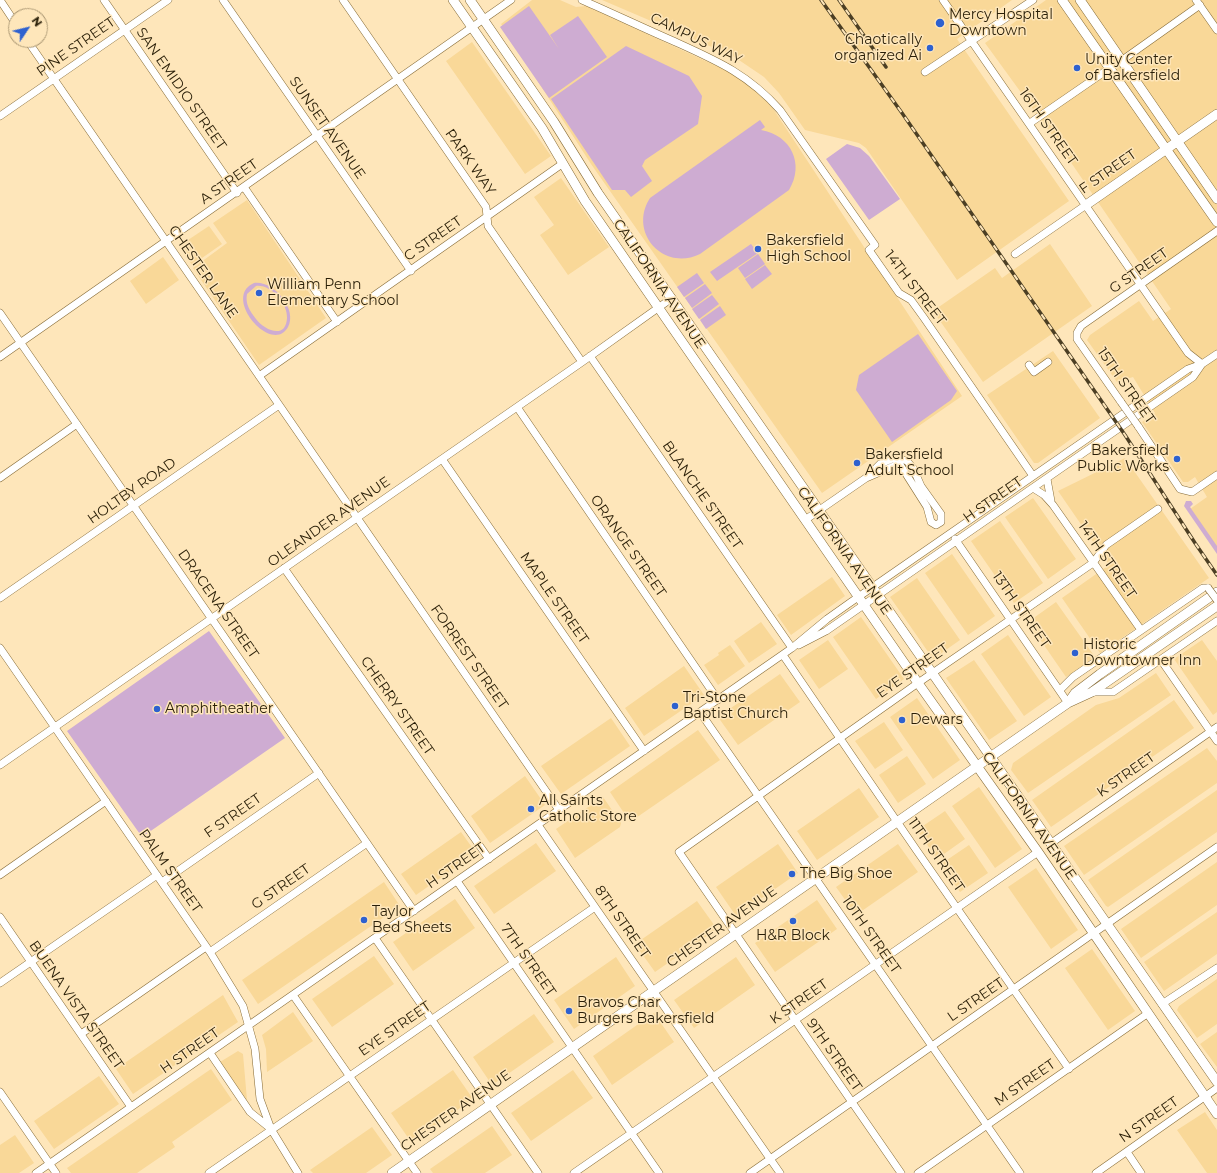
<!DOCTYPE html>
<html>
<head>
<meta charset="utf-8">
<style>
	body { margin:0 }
	#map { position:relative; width:1217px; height:1173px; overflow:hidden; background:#fee6ba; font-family:Montserrat,sans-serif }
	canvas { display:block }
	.north { position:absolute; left:8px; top:8px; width:40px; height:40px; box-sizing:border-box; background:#fee6ba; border:1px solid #a99672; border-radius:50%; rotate:55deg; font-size:11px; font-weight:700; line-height:16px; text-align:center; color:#291e07 }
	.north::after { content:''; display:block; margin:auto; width:14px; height:18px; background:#2e61cf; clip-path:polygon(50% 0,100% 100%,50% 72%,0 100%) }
</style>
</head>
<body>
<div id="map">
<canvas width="1217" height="1173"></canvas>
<div class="north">N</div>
</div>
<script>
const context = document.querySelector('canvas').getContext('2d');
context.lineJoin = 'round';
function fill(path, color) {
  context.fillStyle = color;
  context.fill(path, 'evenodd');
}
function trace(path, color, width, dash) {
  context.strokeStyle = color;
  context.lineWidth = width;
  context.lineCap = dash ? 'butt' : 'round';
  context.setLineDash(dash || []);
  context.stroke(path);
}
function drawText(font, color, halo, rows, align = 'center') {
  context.font = font + ' Montserrat,sans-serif';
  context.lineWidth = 3;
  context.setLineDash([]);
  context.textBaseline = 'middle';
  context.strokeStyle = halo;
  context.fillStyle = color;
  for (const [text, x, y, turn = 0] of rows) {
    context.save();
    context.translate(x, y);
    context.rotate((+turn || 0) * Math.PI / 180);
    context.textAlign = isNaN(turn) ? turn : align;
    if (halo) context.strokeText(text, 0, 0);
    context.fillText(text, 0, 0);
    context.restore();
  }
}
const built = new Path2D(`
	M 532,0 L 560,0 L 576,7 L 586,6 L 734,74 L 751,87 L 772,107 L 962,396 L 822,493 L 591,164 L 501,24 Z
	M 602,0 L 1012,0 L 957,39 L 1069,201 L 957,280 L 866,148 L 859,143 L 805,130 L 779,93 L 764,77 L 733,56 Z
	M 1046,0 L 1217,0 L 1217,549 L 1190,509 L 1207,497 L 1195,477 L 1188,482 L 1183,482 L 1142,422 L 1155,413 L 1133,377 L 1117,382 L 1087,340 L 1090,335 L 1139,301 L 1153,321 L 1171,309 L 1057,142 L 985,43 Z
	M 472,42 L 551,156 L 525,174 L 446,61 Z
	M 561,178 L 609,247 L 568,275 L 540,235 L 554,225 L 534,197 Z
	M 247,200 L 326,318 L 259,365 L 193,268 L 227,243 L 213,223 Z
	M 209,226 L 222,244 L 192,265 L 179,246 Z
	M 1050,244 L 1092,306 L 983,382 L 933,311 L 995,268 L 1002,278 Z
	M 163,257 L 179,280 L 146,304 L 130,281 Z
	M 1053,351 L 1100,418 L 1038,463 L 1034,463 L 987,395 Z
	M 1125,458 L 1209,578 L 1100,653 L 1062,598 L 1109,565 L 1058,491 Z
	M 1033,498 L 1076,559 L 1048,579 L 1005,517 Z
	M 1000,521 L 1043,583 L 1014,603 L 971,541 Z
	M 952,554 L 995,616 L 968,635 L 925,573 Z
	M 832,577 L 845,596 L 791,635 L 777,615 Z
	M 917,578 L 960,640 L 933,659 L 890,597 Z
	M 1056,602 L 1095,657 L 1066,677 L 1028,622 Z
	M 861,617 L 904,679 L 876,699 L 833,637 Z
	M 761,622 L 777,644 L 749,663 L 734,641 Z
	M 1008,635 L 1051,697 L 1024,716 L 981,654 Z
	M 828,640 L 848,669 L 819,689 L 799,660 Z
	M 1202,640 L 1217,661 L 1217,712 L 1213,715 L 1174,659 Z
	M 730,645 L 745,666 L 718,685 L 704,665 L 719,655 L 718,653 Z
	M 974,660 L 1017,721 L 989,740 L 946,678 Z
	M 684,666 L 704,695 L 644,736 L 625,708 Z
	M 1156,673 L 1171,695 L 1028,793 L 1011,770 L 1013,763 L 1096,705 L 1119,698 Z
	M 780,674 L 800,702 L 738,745 L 718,717 Z
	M 917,698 L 960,760 L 933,779 L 890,717 Z
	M 1174,700 L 1194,728 L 1051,827 L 1032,800 Z
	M 611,718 L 630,746 L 561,794 L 541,766 Z
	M 884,722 L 903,750 L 875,769 L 855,741 Z
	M 698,730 L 720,760 L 630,822 L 610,792 Z
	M 1207,748 L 1217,761 L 1217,783 L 1084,875 L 1064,846 Z
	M 907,756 L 926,784 L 898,803 L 879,775 Z
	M 525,776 L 545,805 L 490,843 L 471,816 Z
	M 979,787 L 1022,849 L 995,868 L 952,806 Z
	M 859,788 L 879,817 L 817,860 L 797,831 Z
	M 1217,790 L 1217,832 L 1108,907 L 1106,906 L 1088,880 Z
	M 603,797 L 621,823 L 620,827 L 575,858 L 556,829 Z
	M 945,811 L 965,839 L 937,859 L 917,830 Z
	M 461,832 L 476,853 L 416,895 L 401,874 Z
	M 536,843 L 556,871 L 494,914 L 474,886 Z
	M 778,844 L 798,873 L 736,916 L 716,887 Z
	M 898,844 L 918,872 L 856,915 L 836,887 Z
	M 969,845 L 988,873 L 960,892 L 941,864 Z
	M 1217,862 L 1217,905 L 1141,958 L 1121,929 Z
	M 1036,868 L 1078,930 L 1051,949 L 1008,887 Z
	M 384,882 L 400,906 L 258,1004 L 242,980 Z
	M 455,899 L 475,928 L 413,971 L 393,942 Z
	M 817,900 L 837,929 L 775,972 L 755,943 Z
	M 697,901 L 717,929 L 655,972 L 635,944 Z
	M 1217,912 L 1217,954 L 1164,991 L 1144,962 Z
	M 1092,949 L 1135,1011 L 1108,1030 L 1065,968 Z
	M 374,956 L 394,984 L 332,1027 L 312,999 Z
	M 616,957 L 635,986 L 574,1029 L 554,1000 Z
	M 736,957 L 755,985 L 694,1028 L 674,1000 Z
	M 1217,979 L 1217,1024 L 1197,1038 L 1177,1010 L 1179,1006 Z
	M 223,995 L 238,1022 L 133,1094 L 116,1069 Z
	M 293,1012 L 313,1041 L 267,1072 L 266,1049 L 262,1035 Z
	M 654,1013 L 674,1042 L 612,1085 L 593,1056 Z
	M 534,1014 L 554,1042 L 492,1085 L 473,1057 Z
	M 1217,1032 L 1217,1067 L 1200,1044 Z
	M 238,1051 L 243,1054 L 247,1100 L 220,1062 Z
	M 211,1069 L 232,1100 L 172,1142 L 175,1147 L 137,1173 L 71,1173 L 67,1168 Z
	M 453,1070 L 473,1099 L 411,1142 L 391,1113 Z
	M 573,1070 L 593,1098 L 531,1141 L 511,1113 Z
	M 99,1076 L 119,1104 L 54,1149 L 34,1121 Z
	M 1205,1112 L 1217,1130 L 1217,1173 L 1207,1173 L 1177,1130 Z
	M 492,1126 L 512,1155 L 485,1173 L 433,1173 L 430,1169 Z
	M 372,1127 L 392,1155 L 366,1173 L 313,1173 L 310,1170 Z
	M 15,1135 L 34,1163 L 19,1173 L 0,1173 L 0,1145 Z`);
const green = new Path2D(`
	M 529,6 L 559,49 L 550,35 L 578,16 L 607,57 L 549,98 L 500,27 Z
	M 626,46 L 689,76 L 702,96 L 698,124 L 645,160 L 642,166 L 652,181 L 631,197 L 625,190 L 612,190 L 551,99 Z
	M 760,120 L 765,127 L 761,130 C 791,135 805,164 789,190 L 700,254 C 663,272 628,232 650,198 Z
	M 847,144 L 860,148 L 869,156 L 900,199 L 869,220 L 826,159 Z
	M 751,244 L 758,253 L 717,281 L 710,272 Z
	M 758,254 L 765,264 L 745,278 L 738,268 Z
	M 765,265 L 772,274 L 752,289 L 745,279 Z
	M 697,273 L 704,283 L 684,297 L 677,287 Z
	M 254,283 C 273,280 298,309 288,327 C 272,356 221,297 254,283 ZM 256,286 C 271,284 288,304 287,318 C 286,340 264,330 256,319 C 250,311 245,304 247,294 Z
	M 705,284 L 712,293 L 692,308 L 685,298 Z
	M 712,295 L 719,304 L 699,319 L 692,309 Z
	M 720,306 L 726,315 L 706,329 L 700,320 Z
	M 918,334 L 957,391 L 951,400 L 892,442 L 856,390 L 859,375 Z
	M 1186,501 L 1191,501 L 1193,504 L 1190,507 L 1217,546 L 1217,554 L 1184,506 Z
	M 209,631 L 285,738 L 142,837 L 67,731 Z`);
const minor = new Path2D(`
	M 0,0 L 16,24
	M 104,0 L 237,193
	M 223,0 L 411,271
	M 343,0 L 486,207 L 488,226 L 582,362
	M 582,0 C 612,13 641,27 671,40 C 715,60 747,73 780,110 L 875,245 L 869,250 L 899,293 L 911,300 L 924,318 L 1033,476
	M 943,0 L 1188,353 L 1202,364
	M 1196,0 L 1217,30
	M 27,40 L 559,810
	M 1121,61 L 1200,5
	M 925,72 L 1033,0
	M 0,116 L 168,0
	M 1030,123 L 1110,68
	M 244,187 L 337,322
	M 1015,254 L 1086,205
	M 0,313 L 414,911
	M 590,356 L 792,648
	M 0,357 L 511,0
	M 1029,365 L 1034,372 L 1048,362
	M 259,376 L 562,164
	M 1121,402 L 1077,339 L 1077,333 L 1081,326 L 1217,231
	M 517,407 L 718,700
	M 1138,426 L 1180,489 L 1192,492 L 1217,475
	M 442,459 L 644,751
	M 0,478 L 77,424
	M 1047,479 L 1051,501
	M 1033,488 L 1044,495 L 1053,505 L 1141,630
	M 805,520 L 866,478 L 880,464 L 892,459 L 900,459 L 907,461 L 913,468 L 921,486 L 941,514 L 941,522 L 936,525 L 931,522 L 927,507 L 901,466 L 894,466 L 866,478
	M 955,539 L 1068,703
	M 284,568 L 489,859
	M 0,598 L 279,405
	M 799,645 L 826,631 L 1193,377 L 1202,364
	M 0,648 L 210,952 L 243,1006 L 255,1049 L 260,1099 L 271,1129
	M 783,655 L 915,848 L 1069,1069
	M 1161,660 L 1217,741
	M 1060,690 L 1073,677 L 1203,588 L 1208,588
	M 1092,692 L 1113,692 L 1217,621
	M 700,712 L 1020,1173
	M 0,765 L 582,362 L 672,298
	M 538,825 L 780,1173
	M 1050,844 L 1217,727
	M 0,875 L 106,801
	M 457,881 L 659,1173
	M 162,882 L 319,773
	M 0,917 L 131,1107
	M 375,938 L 538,1173
	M 210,952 L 367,843
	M 0,983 L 157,875
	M 293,995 L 417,1173
	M 1162,1004 L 1217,968
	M 81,1034 L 206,947
	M 210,1053 L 250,1112 L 271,1129 L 298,1173
	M 0,1092 L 56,1173
	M 1127,1152 L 1141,1173
	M 36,1173 L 792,648 L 827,619 L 851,602 L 1188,369 L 1202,364 L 1217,354
	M 209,1173 L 595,907
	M 574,1173 L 1038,852
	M 750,1173 L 1217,847
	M 901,1173 L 679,852 L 918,683 L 1093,563 L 1106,545 L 1158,509
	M 918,1173 L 1147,1014
	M 1096,1173 L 1217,1088`);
const major = new Path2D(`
	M 453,0 L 542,128 L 585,201 L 658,307 L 918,683 L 1038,852 L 1217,1114
	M 470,0 L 554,122 L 598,193 L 1217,1082
	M 1062,0 L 1217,222
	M 1080,0 L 1217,199
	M 1086,205 L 1217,114
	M 1068,703 L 1075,693 L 1100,674 L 1217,592
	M 392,1173 L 1068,703 L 1092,692 L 1217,606`);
const rail = new Path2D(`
	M 821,0 L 902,113 L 1125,435 L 1195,543 L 1217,575
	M 839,0 L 886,67`);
const minorBridge = new Path2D(`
	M 1121,402 L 1138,426
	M 1208,588 L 1217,600`);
const markers = [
	[940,23,5,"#2e61cf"],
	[930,48,4,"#2e61cf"],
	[1077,68,4,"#2e61cf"],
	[758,249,4,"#2e61cf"],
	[259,293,4,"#2e61cf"],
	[1177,459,4,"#2e61cf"],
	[857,463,4,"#2e61cf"],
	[1075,653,4,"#2e61cf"],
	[675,706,4,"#2e61cf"],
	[157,709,4,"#2e61cf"],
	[902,720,4,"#2e61cf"],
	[531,809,4,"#2e61cf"],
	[792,874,4,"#2e61cf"],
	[364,920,4,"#2e61cf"],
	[793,921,4,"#2e61cf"],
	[569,1011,4,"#2e61cf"]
];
const poiNames = [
	["Mercy Hospital",949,15],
	["Downtown",949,31],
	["Chaotically",922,40,"right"],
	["organized Ai",922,56,"right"],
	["Unity Center",1085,60],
	["of Bakersfield",1085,76],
	["Bakersfield",766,241],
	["High School",766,257],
	["William Penn",267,285],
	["Elementary School",267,301],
	["Bakersfield",1169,451,"right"],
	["Public Works",1169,467,"right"],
	["Bakersfield",865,455],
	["Adult School",865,471],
	["Historic",1083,645],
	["Downtowner Inn",1083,661],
	["Tri-Stone",683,698],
	["Baptist Church",683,714],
	["Amphitheather",165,709],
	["Dewars",910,720],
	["All Saints",539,801],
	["Catholic Store",539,817],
	["The Big Shoe",800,874],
	["Taylor",372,912],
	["Bed Sheets",372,928],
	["H&R Block",793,936,"center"],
	["Bravos Char",577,1003],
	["Burgers Bakersfield",577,1019]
];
const streetNames = [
	["CAMPUS WAY",696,39,26],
	["PINE STREET",76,47,-35],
	["SAN EMIDIO STREET",181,89,55],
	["16TH STREET",1048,127,55],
	["SUNSET AVENUE",327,128,55],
	["PARK WAY",470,162,55],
	["F STREET",1108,172,-35],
	["A STREET",229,182,-35],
	["C STREET",433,239,-35],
	["G STREET",1139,271,-35],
	["CHESTER LANE",203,272,55],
	["CALIFORNIA AVENUE",659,284,56],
	["14TH STREET",915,288,52],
	["15TH STREET",1126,386,55],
	["HOLTBY ROAD",132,491,-35],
	["BLANCHE STREET",702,495,55],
	["H STREET",993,500,-35],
	["OLEANDER AVENUE",329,522,-35],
	["ORANGE STREET",628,546,55],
	["CALIFORNIA AVENUE",844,551,55],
	["14TH STREET",1107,560,55],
	["MAPLE STREET",554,598,55],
	["DRACENA STREET",218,604,55],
	["13TH STREET",1021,610,55],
	["FORREST STREET",469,657,55],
	["EYE STREET",913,671,-35],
	["CHERRY STREET",397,706,55],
	["K STREET",1126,775,-35],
	["F STREET",233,816,-35],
	["CALIFORNIA AVENUE",1029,816,55],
	["11TH STREET",936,855,55],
	["H STREET",456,866,-35],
	["PALM STREET",170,871,55],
	["G STREET",281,887,-35],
	["8TH STREET",622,922,55],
	["CHESTER AVENUE",722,927,-35],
	["10TH STREET",871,935,55],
	["7TH STREET",528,960,55],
	["L STREET",976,1000,-35],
	["K STREET",799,1002,-35],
	["BUENA VISTA STREET",76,1005,55],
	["EYE STREET",395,1029,-35],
	["H STREET",190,1051,-35],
	["9TH STREET",834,1055,55],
	["M STREET",1025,1083,-35],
	["CHESTER AVENUE",456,1111,-35],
	["N STREET",1149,1120,-35]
];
fill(built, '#f9d898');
fill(green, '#ceacd2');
trace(minor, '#866b36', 8);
trace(major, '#866b36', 10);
trace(minor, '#fff', 7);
trace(major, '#fff', 9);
trace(rail, '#4c3f24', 3.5);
trace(rail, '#fee6ba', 2, [6]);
trace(minorBridge, '#866b36', 8, []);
trace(minorBridge, '#fff', 7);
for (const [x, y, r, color] of markers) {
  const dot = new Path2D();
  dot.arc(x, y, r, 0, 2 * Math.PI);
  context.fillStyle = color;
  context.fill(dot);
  trace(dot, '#fee6ba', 1.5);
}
drawText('14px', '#291e07', '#fee6ba', poiNames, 'left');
drawText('14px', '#291e07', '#fee6ba', streetNames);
</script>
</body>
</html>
